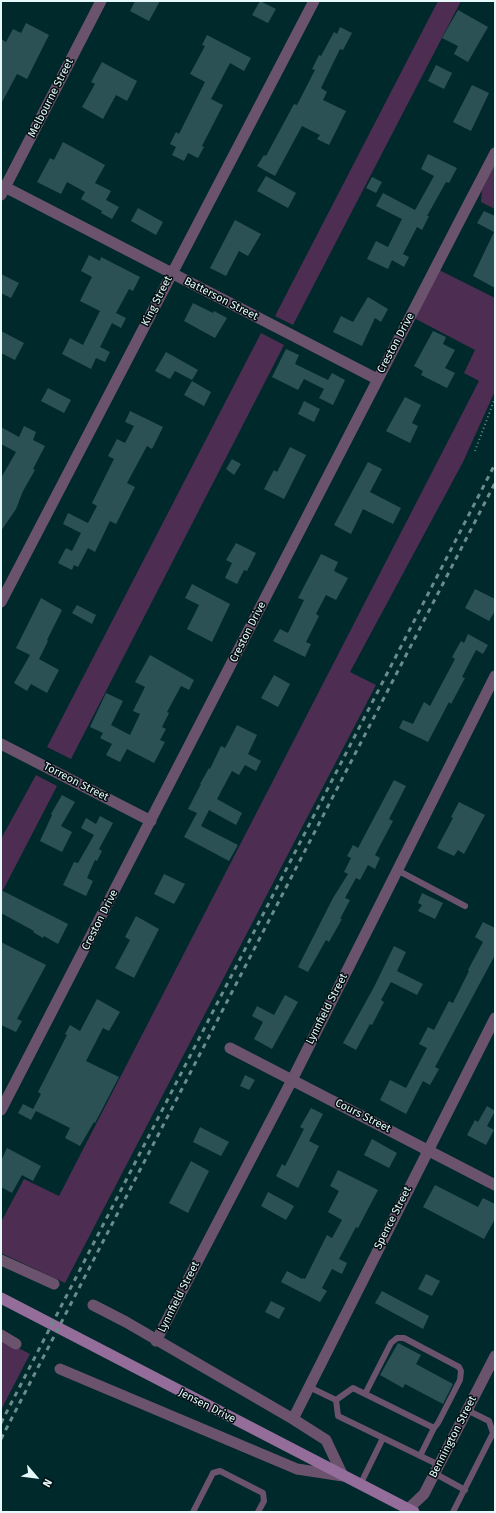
<!DOCTYPE html>
<html>
<head>
<meta charset="utf-8">
<style>
	body { margin:0 }
	#map { position:relative; width:496px; height:1513px; overflow:hidden; background:#00292b; font-family:"Fira Sans",sans-serif }
	canvas { display:block }
	.frame { position:absolute; inset:0; border:2px solid #e5f9fa; pointer-events:none }
	.north { position:absolute; left:16px; top:1457px; width:40px; height:40px; -webkit-text-stroke:3px #020f10; paint-order:stroke; rotate:118deg; font-size:11px; font-weight:700; line-height:16px; text-align:center; color:#e5f9fa }
	.north::after { content:''; display:block; margin:auto; width:14px; height:18px; background:#e5f9fa; clip-path:polygon(50% 0,100% 100%,50% 72%,0 100%) }
</style>
</head>
<body>
<div id="map">
<canvas width="496" height="1513"></canvas>
<div class="frame"></div>
<div class="north">N</div>
</div>
<script>
const context = document.querySelector('canvas').getContext('2d');
context.lineJoin = 'round';
function fill(path, color) {
  context.fillStyle = color;
  context.fill(path, 'evenodd');
}
function trace(path, color, width, dash) {
  context.strokeStyle = color;
  context.lineWidth = width;
  context.lineCap = dash ? 'butt' : 'round';
  context.setLineDash(dash || []);
  context.stroke(path);
}
function drawText(font, color, halo, rows, align = 'center') {
  context.font = font + ' "Fira Sans",sans-serif';
  context.lineWidth = 3;
  context.setLineDash([]);
  context.textBaseline = 'middle';
  context.strokeStyle = halo;
  context.fillStyle = color;
  for (const [text, x, y, turn = 0] of rows) {
    context.save();
    context.translate(x, y);
    context.rotate((+turn || 0) * Math.PI / 180);
    context.textAlign = isNaN(turn) ? turn : align;
    if (halo) context.strokeText(text, 0, 0);
    context.fillText(text, 0, 0);
    context.restore();
  }
}
const green = new Path2D(`
	M 438,1 L 461,1 L 293,325 L 275,316 Z
	M 495,165 L 495,209 L 481,202 L 482,190 Z
	M 439,270 L 495,298 L 495,391 L 463,462 L 350,672 L 376,685 L 65,1283 L 1,1253 L 1,1222 L 24,1179 L 59,1196 L 479,381 L 464,373 L 475,350 L 414,318 Z
	M 261,333 L 284,345 L 71,759 L 47,747 Z
	M 36,775 L 57,786 L 1,894 L 1,839 Z
	M 1,1339 L 30,1354 L 1,1410 Z`);
const building = new Path2D(`
	M 135,1 L 160,1 L 149,21 L 130,11 Z
	M 260,1 L 276,9 L 268,23 L 252,15 Z
	M 458,10 L 488,27 L 468,62 L 454,54 L 458,46 L 442,38 Z
	M 26,23 L 49,35 L 27,79 L 17,74 L 1,104 L 1,39 L 6,42 L 13,29 L 21,33 Z
	M 340,27 L 352,33 L 343,50 L 340,49 L 321,88 L 327,92 L 323,100 L 346,111 L 329,145 L 317,139 L 320,135 L 302,126 L 275,176 L 257,166 L 264,155 L 266,156 L 294,104 L 297,105 L 315,70 L 312,69 L 319,55 L 321,56 L 334,32 L 337,34 Z
	M 207,35 L 251,58 L 244,71 L 230,63 L 211,99 L 223,105 L 202,146 L 204,147 L 198,158 L 188,153 L 184,161 L 172,155 L 176,147 L 170,144 L 176,132 L 179,134 L 205,82 L 190,74 L 205,46 L 202,45 Z
	M 102,62 L 137,81 L 127,101 L 116,95 L 103,119 L 82,107 L 95,84 L 91,82 Z
	M 436,65 L 452,73 L 444,89 L 428,81 Z
	M 472,85 L 489,93 L 471,131 L 453,122 Z
	M 63,142 L 105,165 L 95,183 L 111,191 L 106,200 L 119,207 L 112,219 L 101,213 L 102,211 L 81,199 L 85,192 L 67,182 L 61,194 L 37,182 L 50,158 L 54,160 Z
	M 428,154 L 457,168 L 449,183 L 446,182 L 427,216 L 429,216 L 422,230 L 417,227 L 403,254 L 409,257 L 404,267 L 392,260 L 388,269 L 367,259 L 376,241 L 388,247 L 402,219 L 376,206 L 383,193 L 415,210 L 434,176 L 421,169 Z
	M 266,176 L 296,193 L 288,208 L 257,191 Z
	M 372,177 L 382,182 L 376,193 L 366,188 Z
	M 138,208 L 163,222 L 156,235 L 131,221 Z
	M 484,211 L 495,216 L 495,288 L 473,276 L 494,232 L 477,223 Z
	M 235,220 L 261,234 L 248,256 L 239,251 L 226,276 L 210,268 Z
	M 89,255 L 100,261 L 101,257 L 140,277 L 133,291 L 129,289 L 116,313 L 126,318 L 121,328 L 112,323 L 100,347 L 110,352 L 105,362 L 96,358 L 91,369 L 62,354 L 70,338 L 83,345 L 100,311 L 80,301 L 92,277 L 81,271 Z
	M 1,274 L 19,283 L 11,298 L 1,293 Z
	M 368,297 L 388,309 L 381,322 L 375,318 L 362,346 L 333,332 L 341,316 L 353,322 Z
	M 193,303 L 213,313 L 214,311 L 227,318 L 215,338 L 184,321 Z
	M 1,331 L 24,343 L 15,360 L 1,353 Z
	M 433,331 L 446,337 L 443,344 L 455,350 L 445,368 L 455,373 L 447,388 L 421,375 L 423,371 L 414,366 Z
	M 286,349 L 299,355 L 295,364 L 328,380 L 332,373 L 345,380 L 333,405 L 319,398 L 324,389 L 304,379 L 298,390 L 272,377 Z
	M 166,352 L 198,370 L 192,380 L 175,371 L 170,379 L 155,371 Z
	M 192,381 L 211,392 L 204,406 L 184,395 Z
	M 48,388 L 71,400 L 64,413 L 41,401 Z
	M 405,397 L 421,405 L 412,423 L 418,426 L 410,443 L 386,431 Z
	M 304,401 L 320,409 L 314,422 L 298,414 Z
	M 130,411 L 163,427 L 152,449 L 147,446 L 127,483 L 135,487 L 116,524 L 110,521 L 95,552 L 88,548 L 78,567 L 74,565 L 72,570 L 58,563 L 66,548 L 72,551 L 81,533 L 63,524 L 68,513 L 88,523 L 97,506 L 92,503 L 114,459 L 108,456 L 117,439 L 125,443 L 134,426 L 125,422 Z
	M 24,426 L 36,432 L 33,440 L 45,446 L 33,469 L 35,470 L 23,491 L 16,509 L 1,531 L 1,478 L 16,452 L 1,444 L 1,427 L 19,437 Z
	M 290,447 L 306,455 L 284,499 L 264,489 L 274,470 L 277,472 Z
	M 232,459 L 241,464 L 234,475 L 226,469 Z
	M 368,462 L 382,469 L 370,492 L 401,508 L 393,524 L 363,509 L 351,534 L 334,525 Z
	M 236,543 L 256,553 L 247,571 L 244,570 L 237,584 L 225,578 L 232,563 L 226,560 Z
	M 321,554 L 338,562 L 334,571 L 348,578 L 336,600 L 326,595 L 316,614 L 319,616 L 306,642 L 311,644 L 305,657 L 273,641 L 280,629 L 288,633 L 304,600 L 298,598 Z
	M 192,584 L 230,604 L 212,642 L 187,629 L 199,605 L 185,598 Z
	M 475,589 L 495,599 L 495,611 L 489,621 L 465,608 Z
	M 41,598 L 62,610 L 47,640 L 48,641 L 39,659 L 59,670 L 47,693 L 31,684 L 27,691 L 14,683 L 30,655 L 16,648 Z
	M 77,605 L 96,615 L 92,624 L 72,613 Z
	M 468,634 L 488,645 L 483,654 L 476,650 L 462,677 L 465,678 L 451,704 L 449,702 L 428,742 L 399,728 L 403,720 L 413,724 L 424,702 L 430,706 L 455,659 L 452,657 L 461,641 L 464,643 Z
	M 150,655 L 194,680 L 189,690 L 181,686 L 167,712 L 169,713 L 162,727 L 166,729 L 160,740 L 165,742 L 154,763 L 127,749 L 120,762 L 106,755 L 112,744 L 100,738 L 103,733 L 90,727 L 106,693 L 123,701 L 111,725 L 130,735 L 140,714 L 133,711 L 145,687 L 135,682 Z
	M 274,675 L 290,684 L 278,707 L 261,698 Z
	M 237,725 L 257,735 L 248,754 L 261,761 L 256,771 L 245,765 L 239,775 L 232,771 L 217,799 L 242,813 L 236,825 L 209,810 L 201,826 L 238,845 L 229,861 L 184,837 L 197,813 L 188,809 L 201,784 L 200,784 L 209,768 L 210,769 L 221,746 L 225,748 Z
	M 394,780 L 406,786 L 389,819 L 393,821 L 375,855 L 380,858 L 375,869 L 368,865 L 360,880 L 356,878 L 345,898 L 350,900 L 340,919 L 342,919 L 329,942 L 326,940 L 308,972 L 298,967 L 333,898 L 348,874 L 344,872 L 351,858 L 347,856 L 353,845 L 358,848 Z
	M 62,795 L 75,802 L 61,826 L 72,832 L 62,852 L 40,841 L 52,815 L 51,814 Z
	M 459,802 L 485,815 L 464,854 L 458,850 L 454,856 L 437,848 L 453,818 L 451,817 Z
	M 100,816 L 113,823 L 99,849 L 102,851 L 97,861 L 95,860 L 87,878 L 93,881 L 86,896 L 63,885 L 74,862 L 78,863 L 94,835 L 81,828 L 86,818 L 96,824 Z
	M 164,874 L 185,884 L 174,904 L 154,894 Z
	M 1,890 L 68,924 L 58,944 L 44,936 L 43,938 L 33,932 L 34,931 L 1,913 Z
	M 422,893 L 443,903 L 435,919 L 418,911 L 422,905 L 418,903 Z
	M 136,916 L 159,929 L 134,978 L 115,968 L 130,940 L 125,937 Z
	M 483,922 L 495,928 L 495,955 L 435,1067 L 439,1069 L 430,1085 L 423,1081 L 406,1114 L 380,1100 L 390,1080 L 406,1088 L 427,1048 L 419,1044 L 428,1027 L 434,1030 L 449,1001 L 453,1003 L 469,971 L 468,970 L 483,942 L 475,937 Z
	M 1,942 L 46,965 L 17,1019 L 22,1021 L 16,1032 L 1,1025 Z
	M 394,946 L 406,952 L 397,971 L 423,984 L 417,995 L 391,982 L 381,1000 L 384,1002 L 372,1025 L 370,1024 L 356,1050 L 343,1043 L 374,987 Z
	M 285,995 L 298,1002 L 272,1049 L 254,1039 L 263,1022 L 252,1016 L 257,1006 L 274,1015 Z
	M 97,999 L 120,1012 L 109,1031 L 103,1028 L 86,1061 L 119,1077 L 95,1123 L 94,1122 L 80,1146 L 65,1138 L 70,1128 L 36,1111 L 31,1120 L 18,1113 L 23,1104 L 33,1109 L 41,1094 L 38,1092 L 67,1035 L 65,1034 L 70,1025 L 80,1031 Z
	M 245,1075 L 255,1080 L 249,1090 L 240,1086 Z
	M 487,1106 L 495,1111 L 487,1126 L 494,1130 L 486,1145 L 467,1135 L 475,1120 L 478,1122 Z
	M 311,1108 L 323,1114 L 309,1141 L 319,1146 L 298,1188 L 276,1176 L 282,1164 L 285,1166 L 304,1129 L 300,1127 Z
	M 200,1127 L 229,1142 L 221,1156 L 193,1142 Z
	M 372,1139 L 397,1153 L 389,1168 L 364,1155 Z
	M 7,1148 L 41,1166 L 33,1181 L 22,1175 L 12,1193 L 1,1187 L 1,1161 Z
	M 191,1161 L 209,1171 L 188,1213 L 169,1203 Z
	M 338,1170 L 378,1190 L 358,1228 L 356,1227 L 339,1259 L 347,1263 L 342,1274 L 332,1269 L 322,1288 L 327,1291 L 320,1302 L 281,1282 L 287,1271 L 302,1279 L 303,1278 L 305,1279 L 327,1235 L 332,1238 L 342,1220 L 328,1212 L 339,1191 L 330,1186 Z
	M 435,1185 L 478,1207 L 483,1198 L 495,1204 L 495,1219 L 484,1239 L 423,1207 Z
	M 268,1192 L 294,1206 L 286,1220 L 261,1206 Z
	M 426,1274 L 440,1281 L 432,1296 L 418,1289 Z
	M 382,1291 L 429,1316 L 423,1329 L 375,1303 Z
	M 271,1301 L 285,1308 L 279,1319 L 265,1312 Z
	M 398,1343 L 421,1355 L 416,1364 L 453,1384 L 443,1404 L 405,1384 L 403,1388 L 380,1375 Z`);
const path = new Path2D(`
	M 475,451 L 495,398`);
const service = new Path2D(`
	M 397,870 L 465,906
	M 309,1387 L 336,1400 L 338,1416 L 439,1465
	M 365,1394 L 391,1343 L 397,1338 L 404,1338 L 459,1367 L 461,1371 L 460,1380 L 438,1423 L 434,1428
	M 336,1400 L 353,1388 L 434,1428 L 420,1456
	M 434,1473 L 465,1490
	M 360,1485 L 383,1438
	M 193,1512 L 213,1473 L 220,1471 L 263,1493 L 264,1501 L 258,1512
	M 453,1512 L 493,1433 L 489,1421 L 467,1410`);
const minor = new Path2D(`
	M 1,185 L 377,379
	M 1,195 L 101,1
	M 1,602 L 314,1
	M 1,744 L 151,821
	M 230,1048 L 495,1185
	M 1,1110 C 167,791 329,471 495,153
	M 1,1260 L 54,1284
	M 93,1305 L 126,1322 L 293,1419 L 326,1440 L 343,1476
	M 1,1335 L 16,1344
	M 156,1341 L 292,1080 L 495,676
	M 60,1369 L 297,1469 L 343,1476
	M 293,1419 L 495,1018`);
const tertiary = new Path2D(`
	M 405,1512 L 424,1494 L 495,1356`);
const secondary = new Path2D(`
	M 1,1298 L 414,1512`);
const rail = new Path2D(`
	M 1,1423 L 495,464
	M 1,1439 L 495,483`);
const streetNames = [
	["Melbourne Street",51,98,-63],
	["Batterson Street",221,299,27],
	["King Street",157,301,-63],
	["Creston Drive",396,343,-62],
	["Creston Drive",248,632,-63],
	["Torreon Street",76,782,27],
	["Creston Drive",100,920,-63],
	["Lynnfield Street",327,1009,-63],
	["Cours Street",363,1116,27],
	["Spence Street",393,1218,-63],
	["Lynnfield Street",179,1297,-63],
	["Jensen Drive",207,1406,27],
	["Bennington Street",453,1437,-63]
];
fill(green, '#4e2d53');
fill(building, '#2c5154');
trace(path, '#678788', 2, [1, 3]);
trace(service, '#6b536e', 6);
trace(minor, '#6b536e', 11);
trace(tertiary, '#6b536e', 11);
trace(secondary, '#946d9a', 11);
trace(rail, '#6b8b8c', 3, [5, 5]);
drawText('11px', '#e5f9fa', '#020f10', streetNames);
</script>
</body>
</html>
